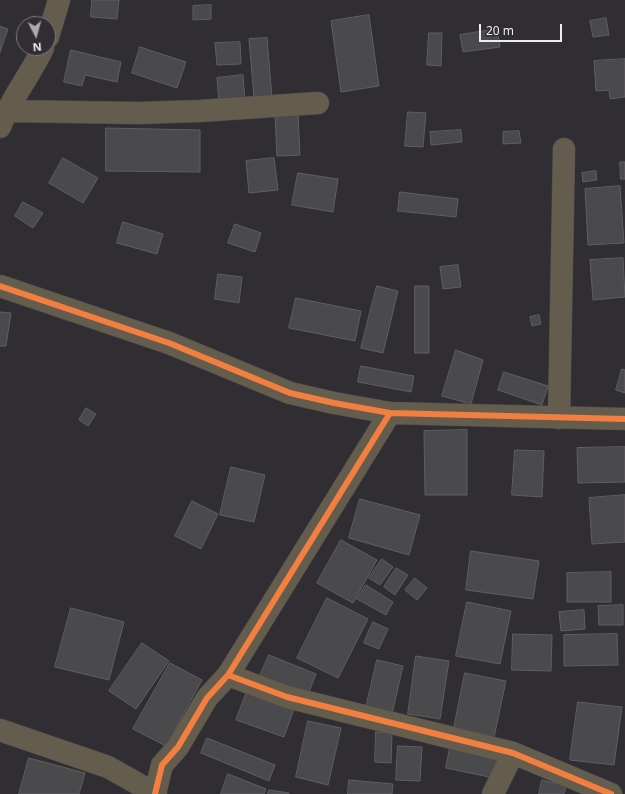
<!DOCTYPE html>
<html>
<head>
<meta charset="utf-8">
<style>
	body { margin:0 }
	#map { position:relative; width:625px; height:794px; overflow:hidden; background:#302e32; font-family:"Noto Sans",sans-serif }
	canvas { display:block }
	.north { position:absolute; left:16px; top:16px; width:40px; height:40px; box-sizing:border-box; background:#302d33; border:1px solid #7c7a7f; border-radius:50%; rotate:174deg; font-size:11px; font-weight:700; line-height:16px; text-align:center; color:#efedf1 }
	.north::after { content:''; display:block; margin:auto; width:14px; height:18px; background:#acaaae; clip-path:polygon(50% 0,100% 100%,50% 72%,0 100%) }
	.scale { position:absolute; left:479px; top:24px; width:83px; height:18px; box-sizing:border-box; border:2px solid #efedf1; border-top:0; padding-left:5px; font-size:12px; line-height:14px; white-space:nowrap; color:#efedf1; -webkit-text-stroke:3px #302d33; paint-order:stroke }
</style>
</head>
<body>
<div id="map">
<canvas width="625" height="794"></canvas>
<div class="north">N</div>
<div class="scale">20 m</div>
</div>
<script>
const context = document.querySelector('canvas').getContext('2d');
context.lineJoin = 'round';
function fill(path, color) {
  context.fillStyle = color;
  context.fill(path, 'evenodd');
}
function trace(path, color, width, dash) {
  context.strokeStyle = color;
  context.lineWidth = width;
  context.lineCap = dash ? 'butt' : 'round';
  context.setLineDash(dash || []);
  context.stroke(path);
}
const building = new Path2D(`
	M 92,0 L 119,0 L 117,19 L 91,17 Z
	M 211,5 L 211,19 L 193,20 L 193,6 Z
	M 369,15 L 379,86 L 341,92 L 331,21 Z
	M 606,18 L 609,35 L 593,37 L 590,21 Z
	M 0,26 L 8,29 L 0,52 Z
	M 497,29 L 500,47 L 463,52 L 460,35 Z
	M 429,33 L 442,33 L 441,66 L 427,65 Z
	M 267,38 L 272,97 L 254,98 L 249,39 Z
	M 240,42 L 241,64 L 217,65 L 215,43 Z
	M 140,47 L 186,62 L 177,88 L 132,73 Z
	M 71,50 L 121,62 L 117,82 L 85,75 L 82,86 L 64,82 Z
	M 625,59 L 625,97 L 610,99 L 609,90 L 596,91 L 594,61 Z
	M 243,75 L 245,101 L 219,103 L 217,78 Z
	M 408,112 L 426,113 L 423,147 L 405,146 Z
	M 298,114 L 300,155 L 277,156 L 275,115 Z
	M 106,128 L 200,130 L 200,172 L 106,171 Z
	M 461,130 L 462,142 L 431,145 L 430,132 Z
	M 519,131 L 521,143 L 503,144 L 503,132 Z
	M 63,158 L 98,178 L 83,203 L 49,183 Z
	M 274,158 L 278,190 L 249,193 L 246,161 Z
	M 620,162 L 625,162 L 625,179 L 621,179 Z
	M 596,171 L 597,180 L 583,182 L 582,173 Z
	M 298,173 L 338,179 L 333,212 L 292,205 Z
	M 620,186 L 624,243 L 588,245 L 585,189 Z
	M 400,192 L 458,199 L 456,217 L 398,211 Z
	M 23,202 L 43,213 L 33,228 L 15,216 Z
	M 123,222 L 163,234 L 157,254 L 117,243 Z
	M 235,224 L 261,233 L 255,252 L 228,243 Z
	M 623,258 L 625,297 L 593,300 L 590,260 Z
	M 458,265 L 461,287 L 443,289 L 440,267 Z
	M 218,274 L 242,277 L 239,303 L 215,299 Z
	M 377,286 L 398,291 L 383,353 L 361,348 Z
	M 415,286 L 429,286 L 429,353 L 415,353 Z
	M 296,298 L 361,311 L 355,341 L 289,328 Z
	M 0,312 L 11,313 L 6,346 L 0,346 Z
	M 539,315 L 541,324 L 532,326 L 530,317 Z
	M 456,350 L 483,360 L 471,404 L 442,396 Z
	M 361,366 L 414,376 L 411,392 L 358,382 Z
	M 622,369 L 625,370 L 625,393 L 616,390 Z
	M 504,372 L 548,386 L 542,405 L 498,390 Z
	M 86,408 L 96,414 L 88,426 L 79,420 Z
	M 467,430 L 467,495 L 425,495 L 424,431 Z
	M 625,447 L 625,482 L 578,483 L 577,448 Z
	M 515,450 L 544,451 L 542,497 L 512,495 Z
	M 231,467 L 265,475 L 254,522 L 220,515 Z
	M 625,495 L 625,542 L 592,544 L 589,498 Z
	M 360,499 L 420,515 L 409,555 L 349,538 Z
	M 192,501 L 218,514 L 201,549 L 175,536 Z
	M 341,540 L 377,560 L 353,603 L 317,583 Z
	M 471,551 L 539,561 L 533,599 L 466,590 Z
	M 382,559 L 393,567 L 380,585 L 369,578 Z
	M 396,568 L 408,575 L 395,595 L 384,587 Z
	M 611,572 L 611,602 L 567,602 L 567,573 Z
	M 415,578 L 427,588 L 417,600 L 405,590 Z
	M 366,585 L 393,602 L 386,615 L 357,599 Z
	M 327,598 L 368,619 L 338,678 L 297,658 Z
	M 467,602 L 511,611 L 500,664 L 456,656 Z
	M 623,605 L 623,625 L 599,625 L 598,606 Z
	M 71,608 L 124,622 L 109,680 L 55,667 Z
	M 584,610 L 585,629 L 561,631 L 559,612 Z
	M 373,622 L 388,629 L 379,649 L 364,643 Z
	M 513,634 L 552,635 L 551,671 L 512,670 Z
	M 617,634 L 618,665 L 564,666 L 564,635 Z
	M 142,643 L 169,661 L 136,709 L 109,691 Z
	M 269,655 L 316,674 L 307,697 L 259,678 Z
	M 416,656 L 449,661 L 440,719 L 408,714 Z
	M 377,660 L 403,666 L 392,714 L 366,708 Z
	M 170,663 L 202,680 L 166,746 L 133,729 Z
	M 465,673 L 506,681 L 493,742 L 453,733 Z
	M 248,689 L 295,706 L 284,737 L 236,720 Z
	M 578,702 L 622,707 L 614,765 L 570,760 Z
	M 308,721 L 341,728 L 328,785 L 296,777 Z
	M 376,732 L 392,733 L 391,763 L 375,762 Z
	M 207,738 L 275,765 L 269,781 L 201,753 Z
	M 398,746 L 422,747 L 420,781 L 396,780 Z
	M 450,748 L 498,758 L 494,778 L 446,768 Z
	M 29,758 L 85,773 L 79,794 L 19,794 Z
	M 228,774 L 266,789 L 264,794 L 221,794 Z
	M 349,780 L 393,784 L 392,794 L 348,794 Z
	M 542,780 L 566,786 L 564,794 L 539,794 Z
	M 269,790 L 289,793 L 289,794 L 268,794 Z`);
const minor = new Path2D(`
	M 48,37 L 59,0
	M 6,111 L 139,113 L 200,111 L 318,103
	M 0,127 C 11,98 30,76 43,48
	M 0,286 L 169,343 L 290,393 L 334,403 L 390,413 L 625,419
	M 559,418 L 564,149
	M 228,675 L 287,697 L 513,753 L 611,794
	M 0,730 L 108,767 L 156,794
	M 155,794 L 162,765 L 178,747 L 207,698 L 228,675 L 390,413
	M 493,794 L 513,753`);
const cycleway = new Path2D(`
	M 0,286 L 169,343 L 290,393 L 334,403 L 390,413 L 625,419
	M 228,675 L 287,697 L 513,753 L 611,794
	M 155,794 L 162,765 L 178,747 L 207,698 L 228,675 L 390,413`);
fill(building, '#4a494c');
trace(building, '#605e62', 1);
trace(minor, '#4b4a4c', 23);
trace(minor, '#645c4d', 22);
trace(cycleway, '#f27e40', 6);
</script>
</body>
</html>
